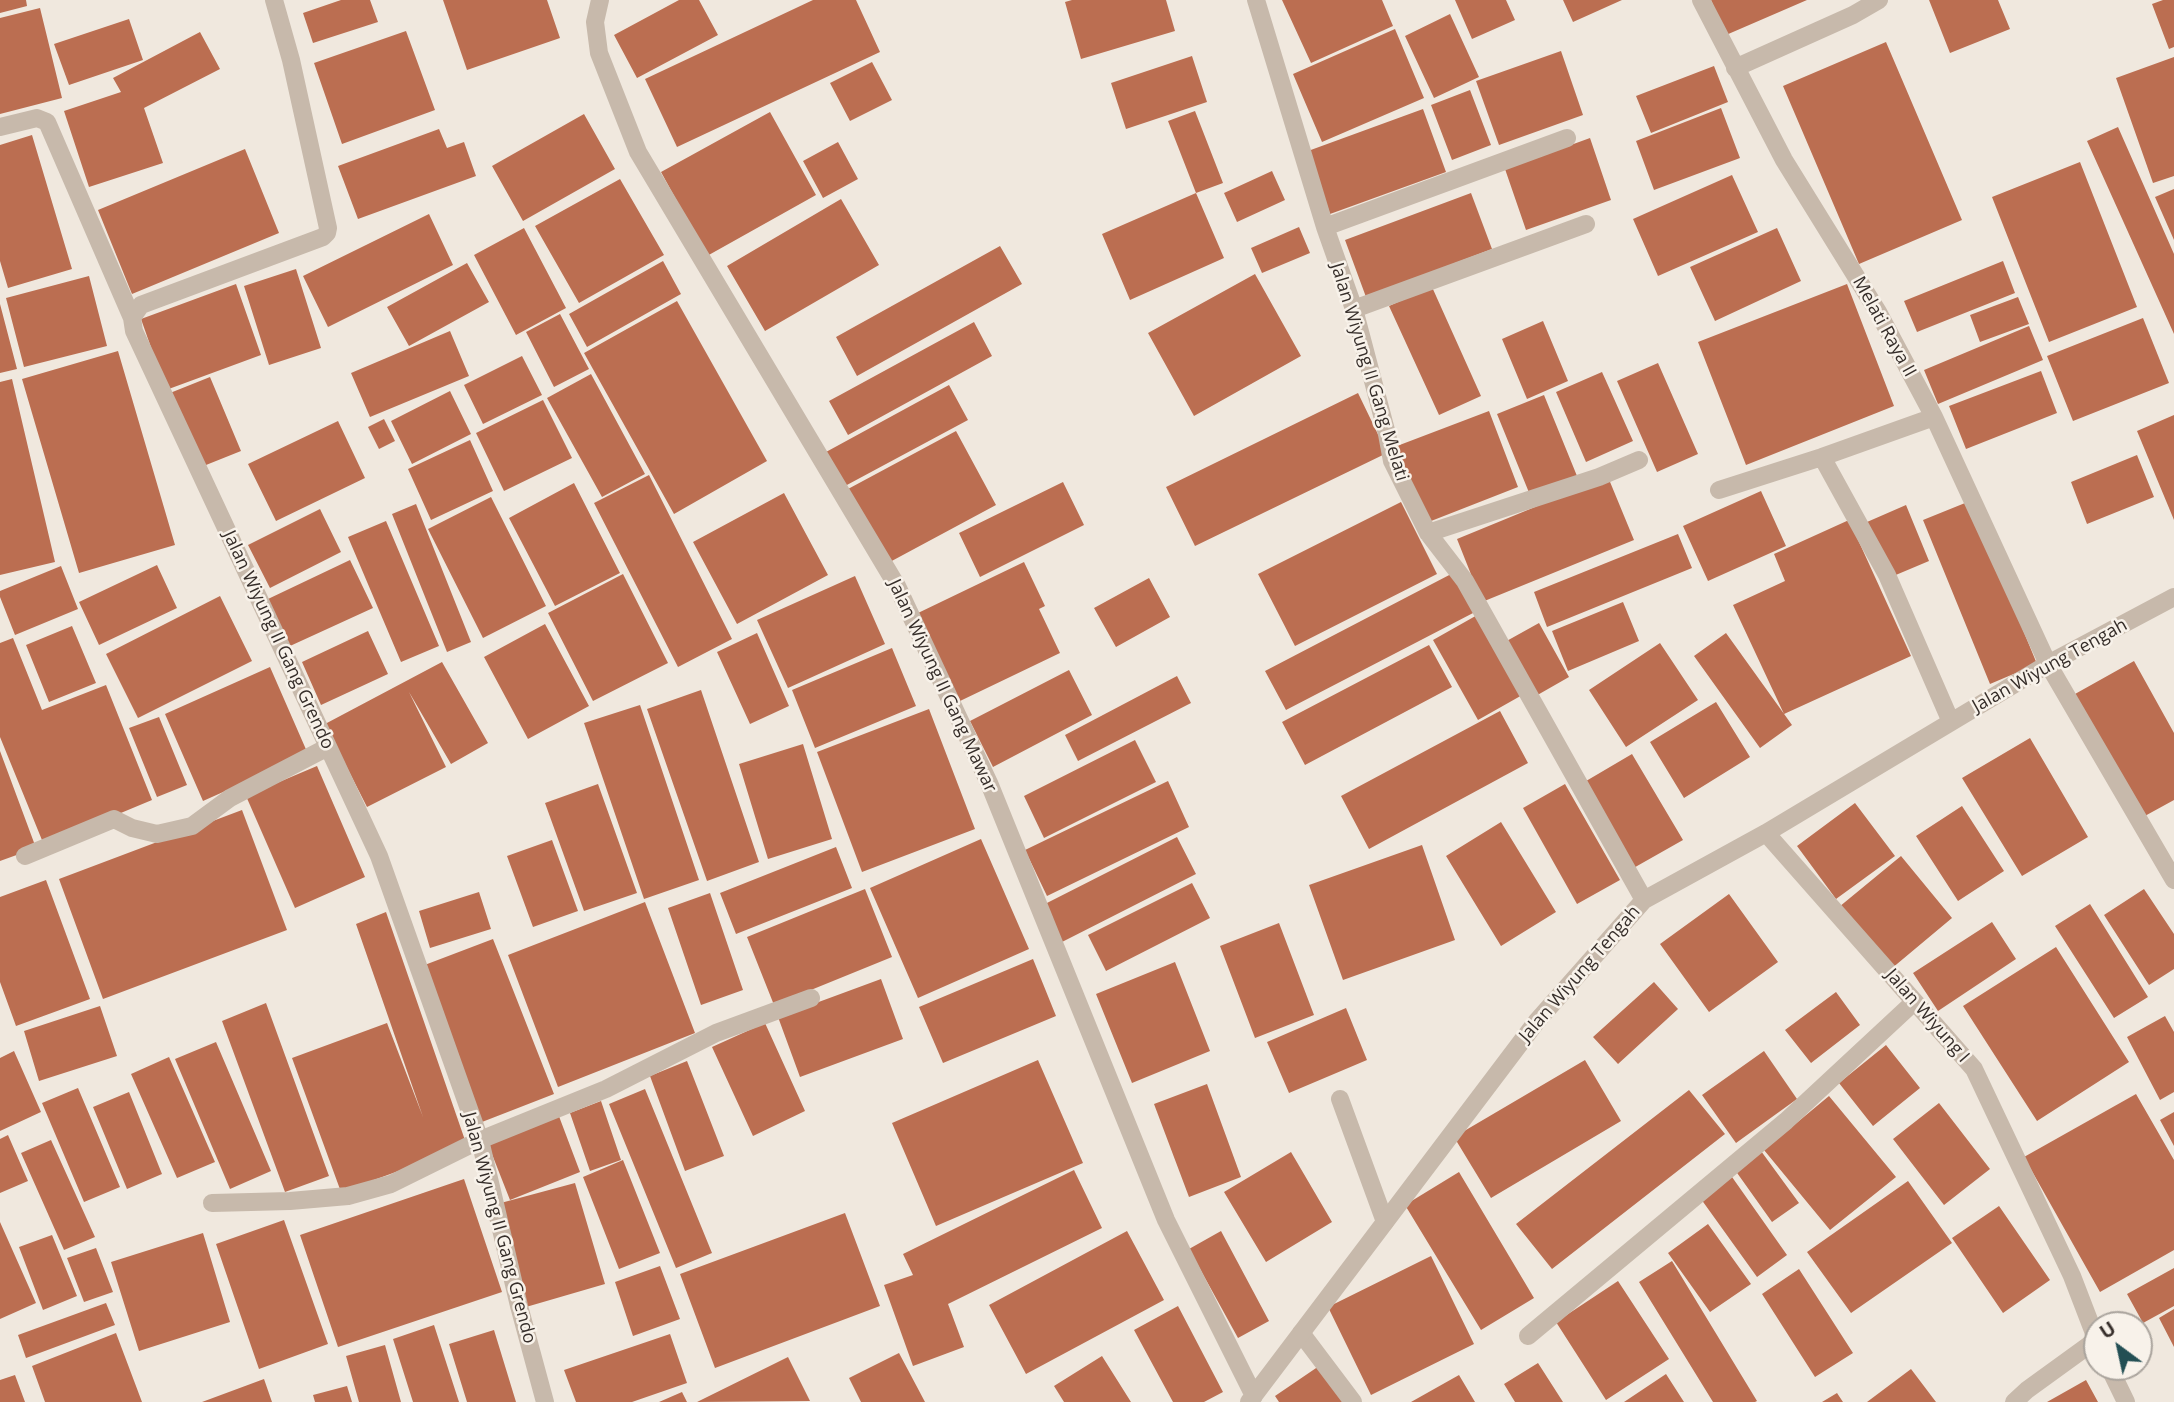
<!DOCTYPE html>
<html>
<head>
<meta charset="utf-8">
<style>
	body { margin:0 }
	#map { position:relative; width:2174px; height:1402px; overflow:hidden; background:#f0e8de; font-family:"Open Sans",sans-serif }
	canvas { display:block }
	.north { position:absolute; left:2083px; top:1311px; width:70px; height:70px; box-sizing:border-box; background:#f8f2ea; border:2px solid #aaa49d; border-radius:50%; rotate:327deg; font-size:19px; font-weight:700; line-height:28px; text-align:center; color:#362e2a }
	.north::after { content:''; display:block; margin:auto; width:24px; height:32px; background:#234f54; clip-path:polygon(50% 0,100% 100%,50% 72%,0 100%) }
</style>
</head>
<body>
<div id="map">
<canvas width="2174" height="1402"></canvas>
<div class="north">U</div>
</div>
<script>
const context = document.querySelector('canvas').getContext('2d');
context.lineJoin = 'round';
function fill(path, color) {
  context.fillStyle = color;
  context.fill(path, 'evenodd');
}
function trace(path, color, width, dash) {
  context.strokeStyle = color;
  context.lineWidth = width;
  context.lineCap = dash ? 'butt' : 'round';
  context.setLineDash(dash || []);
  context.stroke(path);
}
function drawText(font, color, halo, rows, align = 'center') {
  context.font = font + ' "Open Sans",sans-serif';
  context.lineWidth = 5;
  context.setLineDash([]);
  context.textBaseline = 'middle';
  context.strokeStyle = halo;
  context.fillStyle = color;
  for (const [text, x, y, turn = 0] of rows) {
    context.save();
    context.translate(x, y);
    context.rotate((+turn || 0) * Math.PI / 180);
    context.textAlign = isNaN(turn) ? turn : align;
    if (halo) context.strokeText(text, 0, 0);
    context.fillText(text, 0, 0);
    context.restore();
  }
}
const building = new Path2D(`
	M 0,0 L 26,0 L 27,6 L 0,13 Z
	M 341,0 L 370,0 L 378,22 L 313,43 L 303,13 Z
	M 443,0 L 547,0 L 560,38 L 467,70 Z
	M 679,0 L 699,0 L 718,35 L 637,78 L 614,35 Z
	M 813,0 L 856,0 L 880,52 L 677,147 L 645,79 Z
	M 1072,0 L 1166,0 L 1175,31 L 1081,59 L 1065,2 Z
	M 1282,0 L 1382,0 L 1393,26 L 1311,63 Z
	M 1455,0 L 1506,0 L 1515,20 L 1472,39 Z
	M 1563,0 L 1622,0 L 1573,22 Z
	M 1711,0 L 1807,0 L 1726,35 Z
	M 1929,0 L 1998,0 L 2010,29 L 1950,53 Z
	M 2163,0 L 2174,0 L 2174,47 L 2169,49 L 2152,4 Z
	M 40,8 L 62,98 L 0,114 L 0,18 Z
	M 1450,14 L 1479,77 L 1434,98 L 1405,36 Z
	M 129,19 L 143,60 L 69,85 L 54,44 Z
	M 1395,29 L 1424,98 L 1322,142 L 1293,74 Z
	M 406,31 L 435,110 L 342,144 L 314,63 Z
	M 200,32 L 220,69 L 144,108 L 163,163 L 89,187 L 64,111 L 121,92 L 113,78 Z
	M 1886,42 L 1962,220 L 1859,264 L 1783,86 Z
	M 1561,51 L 1583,115 L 1499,145 L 1476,81 Z
	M 1192,56 L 1207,102 L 1126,129 L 1111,83 Z
	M 2174,57 L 2174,176 L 2153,183 L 2116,78 Z
	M 872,62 L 892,100 L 850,121 L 830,83 Z
	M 1714,66 L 1728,102 L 1651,133 L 1636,96 Z
	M 1470,90 L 1491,145 L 1452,160 L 1431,105 Z
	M 1721,108 L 1740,158 L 1654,190 L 1636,141 Z
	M 1423,109 L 1446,172 L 1330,214 L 1308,151 Z
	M 1195,111 L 1223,183 L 1196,193 L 1168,121 Z
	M 770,112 L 816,195 L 707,256 L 661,172 Z
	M 584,114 L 615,169 L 523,221 L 492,166 Z
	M 2118,127 L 2174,254 L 2174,334 L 2087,141 Z
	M 439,129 L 447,148 L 464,142 L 476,176 L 358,219 L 338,166 Z
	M 32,135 L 72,269 L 8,288 L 0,261 L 0,145 Z
	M 1590,138 L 1611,200 L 1526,230 L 1505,169 Z
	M 838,142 L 858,179 L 823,198 L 803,161 Z
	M 245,149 L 279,233 L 132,294 L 98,210 Z
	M 2080,162 L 2137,307 L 2049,342 L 1992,197 Z
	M 1272,171 L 1285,200 L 1237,222 L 1224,193 Z
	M 1732,175 L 1758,232 L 1658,276 L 1633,219 Z
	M 620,179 L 664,255 L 579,303 L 535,226 Z
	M 2174,189 L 2174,240 L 2155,197 Z
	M 1196,193 L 1224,258 L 1130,300 L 1102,234 Z
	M 1471,193 L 1492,249 L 1366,297 L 1345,240 Z
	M 841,199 L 879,265 L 765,331 L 727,266 Z
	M 429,214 L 453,265 L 328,327 L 303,276 Z
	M 1299,227 L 1310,253 L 1262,273 L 1251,248 Z
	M 524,228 L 566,308 L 516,335 L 474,255 Z
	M 1777,228 L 1801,281 L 1715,321 L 1690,267 Z
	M 1000,246 L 1022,284 L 857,376 L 836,337 Z
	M 663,261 L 681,294 L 587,347 L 569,314 Z
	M 2003,261 L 2015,293 L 1917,332 L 1904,301 Z
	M 467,263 L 489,302 L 409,346 L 387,307 Z
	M 296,269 L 321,348 L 269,365 L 244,286 Z
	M 1255,274 L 1301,356 L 1194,416 L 1148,333 Z
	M 89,276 L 107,346 L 24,367 L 6,298 Z
	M 236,284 L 261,355 L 166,390 L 141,319 Z
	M 1847,284 L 1894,406 L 1746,465 L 1698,342 Z
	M 1432,287 L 1481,396 L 1439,415 L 1389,306 Z
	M 2018,297 L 2029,324 L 1980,342 L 1970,315 Z
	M 677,301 L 767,461 L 674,514 L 584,353 Z
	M 0,304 L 17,369 L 0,373 Z
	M 560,314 L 589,369 L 554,387 L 526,332 Z
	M 2143,318 L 2169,383 L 2073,421 L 2047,356 Z
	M 1543,321 L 1568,381 L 1527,399 L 1502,339 Z
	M 974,322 L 992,356 L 848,435 L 829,401 Z
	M 2029,326 L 2043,360 L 1938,404 L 1924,370 Z
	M 450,331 L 469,376 L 370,417 L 351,373 Z
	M 118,351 L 175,545 L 79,573 L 22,379 Z
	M 522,356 L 542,395 L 483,424 L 464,385 Z
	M 1658,363 L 1698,454 L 1657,472 L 1617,381 Z
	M 2041,371 L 2057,413 L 1966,449 L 1949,406 Z
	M 1602,372 L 1633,441 L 1586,462 L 1556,392 Z
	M 591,374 L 645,474 L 602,497 L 547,398 Z
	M 210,377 L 241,451 L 201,467 L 170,393 Z
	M 12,379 L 55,562 L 0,575 L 0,382 Z
	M 949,385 L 968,420 L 845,486 L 826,452 Z
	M 450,391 L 471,434 L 412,464 L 391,421 Z
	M 1358,393 L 1387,453 L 1195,546 L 1166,487 Z
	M 1544,395 L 1577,476 L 1530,495 L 1497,414 Z
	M 543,400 L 572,458 L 504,491 L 476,433 Z
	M 1489,411 L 1518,487 L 1426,523 L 1397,446 Z
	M 2174,415 L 2174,520 L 2137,431 Z
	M 384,419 L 395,441 L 379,449 L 368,427 Z
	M 338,421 L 365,478 L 276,521 L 248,464 Z
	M 956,431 L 996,505 L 888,563 L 848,489 Z
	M 470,440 L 493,491 L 431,520 L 408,469 Z
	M 2137,455 L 2154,497 L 2087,524 L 2071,482 Z
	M 649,475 L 732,639 L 678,667 L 594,503 Z
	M 1608,477 L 1634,540 L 1482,602 L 1457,539 Z
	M 1063,482 L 1084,525 L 980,577 L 959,533 Z
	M 574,483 L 620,573 L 555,606 L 509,518 Z
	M 1761,491 L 1786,546 L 1708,581 L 1683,526 Z
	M 784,493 L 828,575 L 737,624 L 693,542 Z
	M 491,497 L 546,606 L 483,638 L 428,529 Z
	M 1970,501 L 2037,664 L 1990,684 L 1923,520 Z
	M 1401,502 L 1437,574 L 1295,646 L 1258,574 Z
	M 416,504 L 471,642 L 447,652 L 392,514 Z
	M 1906,505 L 1929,561 L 1891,577 L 1867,522 Z
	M 320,509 L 341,552 L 270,588 L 248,545 Z
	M 1849,520 L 1911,656 L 1784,714 L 1733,605 L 1785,581 L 1774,554 Z
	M 386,521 L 439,646 L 401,662 L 348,537 Z
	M 1678,534 L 1692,568 L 1547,627 L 1534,592 Z
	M 350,560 L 373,608 L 290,646 L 268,599 Z
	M 1024,562 L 1045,606 L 1039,609 L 1060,653 L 960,701 L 918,613 Z
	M 157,565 L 177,608 L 99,645 L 79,602 Z
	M 61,566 L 78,609 L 15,635 L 0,597 L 0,591 Z
	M 1455,572 L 1475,612 L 1286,710 L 1265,671 Z
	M 623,574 L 668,663 L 593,701 L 548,613 Z
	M 855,576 L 885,644 L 788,688 L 757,620 Z
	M 1149,578 L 1170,617 L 1116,647 L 1094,608 Z
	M 220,596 L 252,661 L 138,718 L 106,654 Z
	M 1623,602 L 1639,641 L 1568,671 L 1552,631 Z
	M 1479,614 L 1524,694 L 1478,720 L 1433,640 Z
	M 1539,623 L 1569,677 L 1534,697 L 1503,643 Z
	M 545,624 L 589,706 L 528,739 L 484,657 Z
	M 72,626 L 96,683 L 49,702 L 26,645 Z
	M 368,631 L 388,674 L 321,705 L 302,662 Z
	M 757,633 L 789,706 L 750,724 L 717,652 Z
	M 1726,633 L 1792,725 L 1760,748 L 1694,656 Z
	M 13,638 L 42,710 L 106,685 L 152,800 L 44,845 L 0,737 L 0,643 Z
	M 1660,643 L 1698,700 L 1626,747 L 1589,690 Z
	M 1429,645 L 1452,687 L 1305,765 L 1282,722 Z
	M 892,648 L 916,706 L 815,748 L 792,690 Z
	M 2134,661 L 2174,733 L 2174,800 L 2143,817 L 2075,694 Z
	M 442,662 L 488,743 L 451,764 L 409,692 L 446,767 L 367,807 L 325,724 Z
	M 270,667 L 308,754 L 203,801 L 165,714 Z
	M 1069,670 L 1092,715 L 993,767 L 970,721 Z
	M 1177,676 L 1191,703 L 1078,761 L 1065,735 Z
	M 701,690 L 759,862 L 707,881 L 647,709 Z
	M 1716,702 L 1750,757 L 1684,798 L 1650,742 Z
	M 640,705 L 699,880 L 644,899 L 584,723 Z
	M 929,709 L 975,829 L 862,872 L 817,752 Z
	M 1500,711 L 1528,763 L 1369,849 L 1341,796 Z
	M 159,717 L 187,785 L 157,797 L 129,728 Z
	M 2030,738 L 2088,837 L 2022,876 L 1962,778 Z
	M 1135,740 L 1156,782 L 1044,838 L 1024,796 Z
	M 803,744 L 832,839 L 768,859 L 739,764 Z
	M 0,751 L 36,848 L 0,861 Z
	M 1632,754 L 1683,840 L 1630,870 L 1581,784 Z
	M 317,766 L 365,877 L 295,908 L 246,796 Z
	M 1168,781 L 1189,827 L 1047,896 L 1025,850 Z
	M 598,784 L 637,893 L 584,911 L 545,803 Z
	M 1565,784 L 1620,880 L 1577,904 L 1523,808 Z
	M 1855,803 L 1895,856 L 1836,899 L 1797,846 Z
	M 1962,806 L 2004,871 L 1958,901 L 1916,836 Z
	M 242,810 L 287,930 L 103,999 L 59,879 Z
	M 1501,822 L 1556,912 L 1501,946 L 1446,856 Z
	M 1177,837 L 1196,874 L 1062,942 L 1043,905 Z
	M 981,839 L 1029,949 L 918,998 L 870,888 Z
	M 552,840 L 578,911 L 533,927 L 507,856 Z
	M 1422,845 L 1455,940 L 1343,980 L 1309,885 Z
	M 836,847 L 852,888 L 736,934 L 720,893 Z
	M 1901,856 L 1952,918 L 1891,969 L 1839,907 Z
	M 46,880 L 90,999 L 16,1026 L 0,982 L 0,897 Z
	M 1192,883 L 1210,918 L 1106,971 L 1088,935 Z
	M 865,889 L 892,957 L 774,1005 L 747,937 Z
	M 2144,889 L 2174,934 L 2174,969 L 2149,985 L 2104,915 Z
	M 479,892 L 491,929 L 430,948 L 419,911 Z
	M 710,893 L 743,990 L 701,1005 L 668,908 Z
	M 1729,894 L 1778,962 L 1709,1012 L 1660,944 Z
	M 645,902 L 695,1033 L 558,1087 L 508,955 Z
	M 2090,904 L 2148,997 L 2114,1018 L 2055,926 Z
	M 386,912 L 467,1146 L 341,1192 L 292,1058 L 387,1023 L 423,1117 L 356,924 Z
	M 1992,922 L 2016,959 L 1938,1011 L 1913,973 Z
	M 1279,923 L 1314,1015 L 1255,1038 L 1220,946 Z
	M 493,939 L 554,1094 L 482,1122 L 422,966 Z
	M 2056,947 L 2129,1062 L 2037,1121 L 1963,1006 Z
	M 1033,959 L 1056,1016 L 943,1063 L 919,1007 Z
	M 1175,962 L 1210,1051 L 1132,1083 L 1096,994 Z
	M 881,979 L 903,1039 L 800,1077 L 778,1017 Z
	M 1654,982 L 1678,1009 L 1618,1064 L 1593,1037 Z
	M 1836,992 L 1860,1025 L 1811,1063 L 1785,1030 Z
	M 266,1003 L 329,1176 L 285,1192 L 222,1021 Z
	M 100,1006 L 117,1056 L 39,1081 L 24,1031 Z
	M 1346,1008 L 1367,1060 L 1289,1093 L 1267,1042 Z
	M 2165,1016 L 2174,1032 L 2174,1092 L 2160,1100 L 2127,1037 Z
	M 765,1023 L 805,1111 L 753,1136 L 712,1047 Z
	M 216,1042 L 271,1171 L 230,1189 L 175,1059 Z
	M 1886,1045 L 1920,1088 L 1873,1126 L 1839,1083 Z
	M 14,1051 L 41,1112 L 0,1131 L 0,1058 Z
	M 1764,1051 L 1797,1099 L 1736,1143 L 1702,1095 Z
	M 169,1057 L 215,1162 L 177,1178 L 131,1074 Z
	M 1038,1060 L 1083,1163 L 936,1226 L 892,1123 Z
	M 1585,1060 L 1621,1121 L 1491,1198 L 1454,1137 Z
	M 687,1061 L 724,1156 L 685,1171 L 650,1076 Z
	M 1207,1084 L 1241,1177 L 1189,1197 L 1154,1104 Z
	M 78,1088 L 120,1187 L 84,1202 L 42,1103 Z
	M 645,1089 L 712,1253 L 676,1268 L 609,1104 Z
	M 1689,1090 L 1725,1134 L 1552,1269 L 1516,1224 Z
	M 129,1092 L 162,1174 L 127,1189 L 93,1107 Z
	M 2136,1094 L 2174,1160 L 2174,1250 L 2100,1292 L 2024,1157 Z
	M 1829,1096 L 1896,1177 L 1830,1230 L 1764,1150 Z
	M 601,1101 L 621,1160 L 590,1171 L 570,1113 Z
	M 1939,1103 L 1990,1169 L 1944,1205 L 1893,1139 Z
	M 557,1111 L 580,1172 L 510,1200 L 486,1139 Z
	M 2174,1112 L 2174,1146 L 2160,1120 Z
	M 8,1135 L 28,1181 L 0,1193 L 0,1139 Z
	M 51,1140 L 95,1237 L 64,1250 L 21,1153 Z
	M 1761,1151 L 1799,1203 L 1772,1222 L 1735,1170 Z
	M 1291,1152 L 1332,1222 L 1266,1262 L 1224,1192 Z
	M 623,1160 L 660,1253 L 619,1269 L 583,1177 Z
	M 1074,1170 L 1102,1228 L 948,1304 L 964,1347 L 913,1366 L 884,1285 L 913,1275 L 903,1254 Z
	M 1459,1172 L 1534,1298 L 1481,1330 L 1405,1205 Z
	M 1732,1177 L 1787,1255 L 1757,1277 L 1701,1199 Z
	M 464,1179 L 502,1292 L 338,1347 L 300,1235 Z
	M 1908,1181 L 1952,1243 L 1851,1313 L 1807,1252 Z
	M 575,1183 L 605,1284 L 526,1307 L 497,1204 Z
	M 1999,1206 L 2050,1280 L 2003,1313 L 1952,1238 Z
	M 845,1213 L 880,1306 L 715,1368 L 680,1274 Z
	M 284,1220 L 328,1344 L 259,1369 L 216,1244 Z
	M 0,1222 L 36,1303 L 0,1319 Z
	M 1708,1224 L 1751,1284 L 1710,1312 L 1668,1253 Z
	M 1127,1231 L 1164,1300 L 1026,1374 L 989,1305 Z
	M 1221,1231 L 1269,1321 L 1238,1338 L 1189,1249 Z
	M 203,1233 L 230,1322 L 139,1351 L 111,1262 Z
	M 52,1235 L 77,1296 L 43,1310 L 19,1247 Z
	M 96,1248 L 113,1292 L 84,1302 L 67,1258 Z
	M 1431,1256 L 1474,1344 L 1371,1395 L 1328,1307 Z
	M 1672,1261 L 1757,1401 L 1755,1402 L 1713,1402 L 1639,1282 Z
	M 660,1266 L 680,1319 L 633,1336 L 615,1282 Z
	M 2174,1268 L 2174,1306 L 2143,1323 L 2127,1294 Z
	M 1799,1269 L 1853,1353 L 1815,1377 L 1762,1294 Z
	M 1618,1281 L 1669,1359 L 1606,1400 L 1556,1322 Z
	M 106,1303 L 115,1325 L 26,1358 L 18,1335 Z
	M 1178,1306 L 1223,1392 L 1204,1402 L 1173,1402 L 1134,1330 Z
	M 2174,1309 L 2174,1347 L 2159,1318 Z
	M 434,1325 L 459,1402 L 413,1402 L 393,1339 Z
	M 494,1330 L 516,1402 L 467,1402 L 449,1344 Z
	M 116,1333 L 142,1402 L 45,1402 L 32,1366 Z
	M 670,1334 L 687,1383 L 632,1402 L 576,1402 L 564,1370 Z
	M 385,1345 L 401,1402 L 359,1402 L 346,1356 Z
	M 899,1353 L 925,1402 L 861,1402 L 849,1378 Z
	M 1102,1356 L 1131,1402 L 1064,1402 L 1054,1386 Z
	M 788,1357 L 810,1401 L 697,1402 Z
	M 1538,1363 L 1563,1402 L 1515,1402 L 1504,1384 Z
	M 1322,1364 L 1347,1402 L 1279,1402 L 1275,1396 Z
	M 1911,1369 L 1936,1402 L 1867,1402 Z
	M 1666,1374 L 1684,1402 L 1624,1402 Z
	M 15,1375 L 25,1402 L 0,1402 L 0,1380 Z
	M 1459,1375 L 1475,1402 L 1411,1402 Z
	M 264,1379 L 272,1402 L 202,1402 Z
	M 2086,1380 L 2098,1402 L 2047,1402 Z
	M 347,1386 L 352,1402 L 315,1402 L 313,1395 Z
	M 682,1392 L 687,1402 L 659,1402 Z
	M 1837,1393 L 1843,1402 L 1822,1402 Z`);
const lane = new Path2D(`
	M 1340,1099 L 1385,1222
	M 1301,1333 L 1353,1402`);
const street = new Path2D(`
	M 600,0 L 595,22 L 599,53 L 638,152 L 897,586 L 989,783 L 1166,1220 L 1254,1396
	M 1256,0 L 1325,227 L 1354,309 L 1387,434 L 1392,461 L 1428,533 L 1465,581 L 1644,900
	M 1701,0 L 1784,160 L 1878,312 L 1934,417 L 2048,664 L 2174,880
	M 1735,68 L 1853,15 L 1879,0
	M 0,127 L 37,118 L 47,122 L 132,318 L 134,331 L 379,856 L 480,1140 L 519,1306 L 545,1402
	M 1325,227 L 1567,138
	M 1354,309 L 1586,224
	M 132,318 L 141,305 L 323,237 L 327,233 L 328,228 L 291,60 L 274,0
	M 1822,457 L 1887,575 L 1951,722
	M 1719,490 L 1822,457 L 1934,417
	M 1428,533 L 1599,477 L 1639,460
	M 1766,833 L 1974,1069 L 2072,1276 L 2097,1341
	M 25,856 L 114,819 L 132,828 L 157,834 L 192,826 L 230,798 L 328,747
	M 212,1203 L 290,1201 L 348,1196 L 391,1184 L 480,1140 L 606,1089 L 716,1033 L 811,998
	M 1528,1336 L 1786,1121 L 1914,1002
	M 2109,1367 L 2126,1402
	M 1249,1402 L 1537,1021 L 1644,900 L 1766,833 L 2048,664 L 2174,597
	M 2014,1402 L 2027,1390 L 2096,1340`);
const streetNames = [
	["Melati Raya II",1884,327,61],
	["Jalan Wiyung II Gang Melati",1369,372,73],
	["Jalan Wiyung II Gang Grendo",278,640,65],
	["Jalan Wiyung Tengah",2050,666,-29],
	["Jalan Wiyung II Gang Mawar",942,686,65],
	["Jalan Wiyung Tengah",1580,974,-49],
	["Jalan Wiyung I",1927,1016,49],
	["Jalan Wiyung II Gang Grendo",499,1228,75]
];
fill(building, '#bb6e51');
trace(lane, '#c7b9ab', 18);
trace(street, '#c7b9ab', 18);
drawText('18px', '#362e2a', '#f8f2ea', streetNames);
</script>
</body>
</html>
